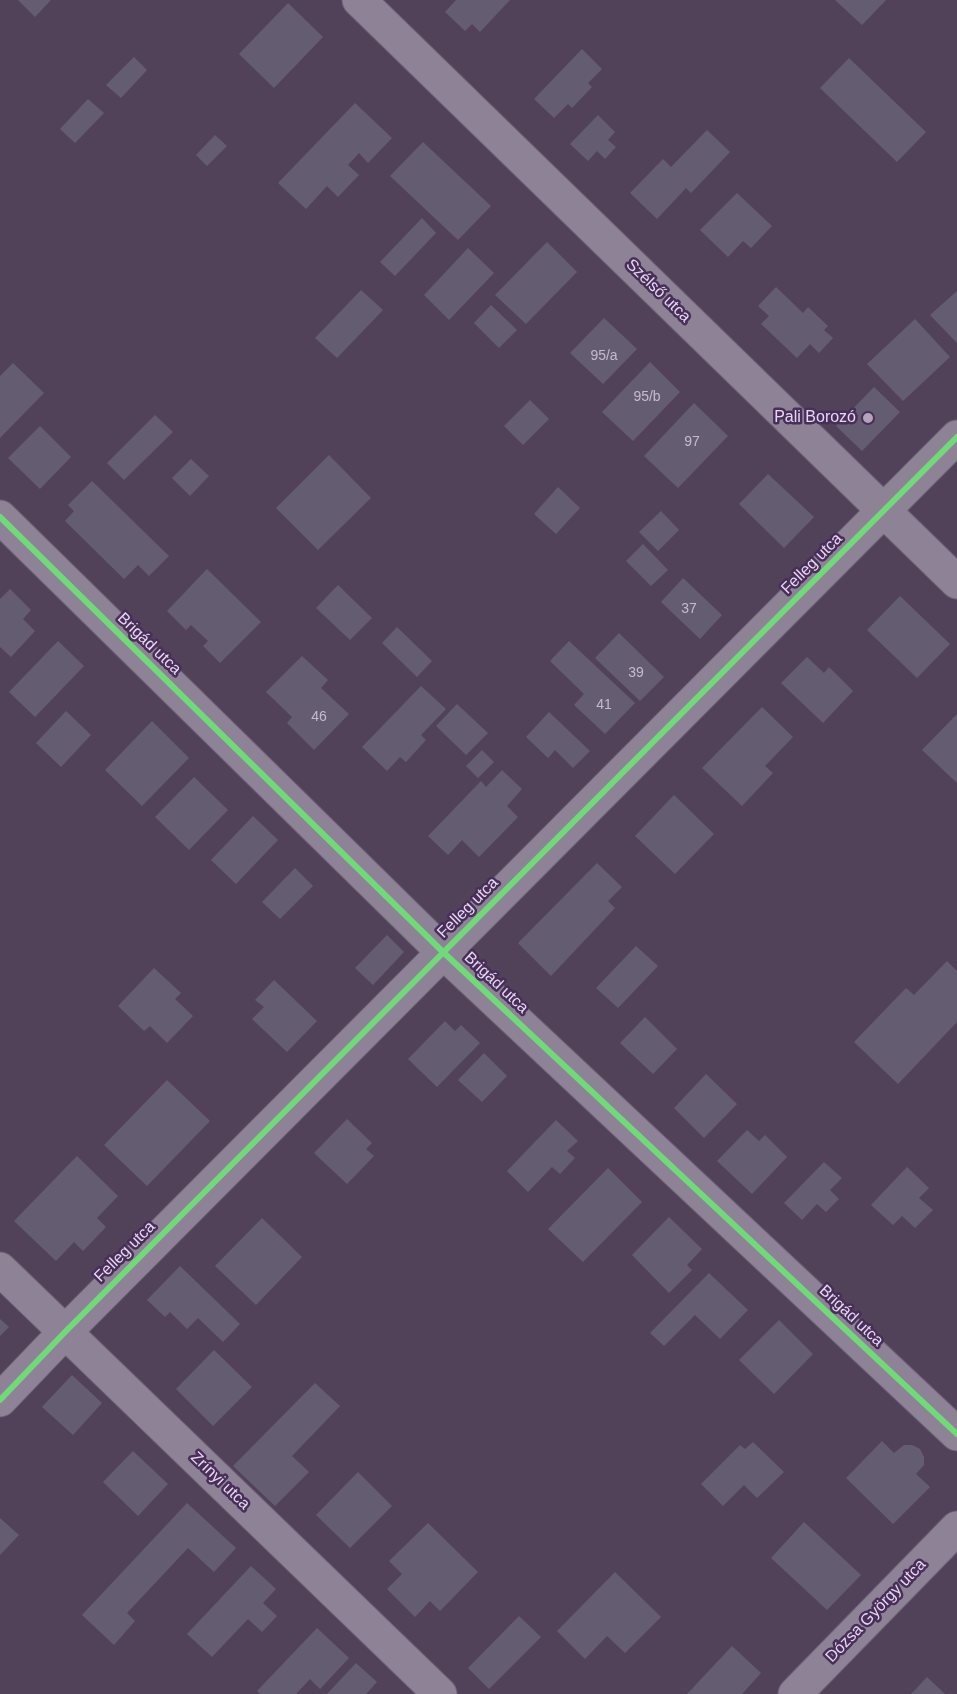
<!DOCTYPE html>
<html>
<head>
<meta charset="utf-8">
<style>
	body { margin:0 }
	canvas { display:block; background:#51425a }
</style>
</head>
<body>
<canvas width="957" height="1694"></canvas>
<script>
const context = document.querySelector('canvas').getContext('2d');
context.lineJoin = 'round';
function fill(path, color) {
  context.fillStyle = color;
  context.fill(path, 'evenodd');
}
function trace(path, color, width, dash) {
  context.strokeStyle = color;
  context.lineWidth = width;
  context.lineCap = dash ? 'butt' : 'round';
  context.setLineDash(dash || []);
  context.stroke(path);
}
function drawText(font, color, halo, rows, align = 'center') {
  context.font = font + ' Helvetica,sans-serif';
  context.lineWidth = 5;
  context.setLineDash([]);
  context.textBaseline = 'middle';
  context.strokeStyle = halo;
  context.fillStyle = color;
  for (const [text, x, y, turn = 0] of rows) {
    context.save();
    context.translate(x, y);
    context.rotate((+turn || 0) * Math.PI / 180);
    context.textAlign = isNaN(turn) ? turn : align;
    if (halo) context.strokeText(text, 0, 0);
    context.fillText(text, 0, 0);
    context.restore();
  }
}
const building = new Path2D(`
	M 18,0 L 51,0 L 35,17 Z
	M 456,0 L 510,0 L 480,32 L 472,24 L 465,31 L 445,12 Z
	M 835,0 L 886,0 L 862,25 Z
	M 288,3 L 323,37 L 274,88 L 239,54 Z
	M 582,49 L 602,69 L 588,83 L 592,87 L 572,108 L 568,104 L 554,118 L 534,99 Z
	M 134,57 L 147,70 L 121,98 L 106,85 Z
	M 849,58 L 926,132 L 897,162 L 820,88 Z
	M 88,99 L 104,113 L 75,143 L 60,129 Z
	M 355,103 L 392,138 L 368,163 L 359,153 L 348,165 L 359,175 L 338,197 L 327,186 L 306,209 L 278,183 Z
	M 598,115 L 615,132 L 608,140 L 616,147 L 605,159 L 597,151 L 588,161 L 570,144 Z
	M 707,130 L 730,152 L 691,193 L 686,188 L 657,219 L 630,193 L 663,159 L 671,167 Z
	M 215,135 L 227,146 L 207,166 L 196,155 Z
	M 423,142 L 491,206 L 458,240 L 390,176 Z
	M 737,193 L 772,226 L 751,248 L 743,241 L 728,257 L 700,230 Z
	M 422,218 L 436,233 L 395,276 L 380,262 Z
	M 547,242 L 577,272 L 526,324 L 495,295 Z
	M 468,248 L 494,273 L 449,320 L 424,295 Z
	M 776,287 L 803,313 L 808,307 L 828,326 L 824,330 L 833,338 L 819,353 L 810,344 L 797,358 L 761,324 L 769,316 L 758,306 Z
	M 361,290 L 383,310 L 337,358 L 315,338 Z
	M 957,291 L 957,343 L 930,315 Z
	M 491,305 L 517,330 L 499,348 L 474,323 Z
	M 604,318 L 637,349 L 603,384 L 570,353 Z
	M 915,319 L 950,357 L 903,401 L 867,364 Z
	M 650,362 L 680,392 L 633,441 L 602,412 Z
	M 13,363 L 44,393 L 0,438 L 0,376 Z
	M 874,387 L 900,412 L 862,451 L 836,426 Z
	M 530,400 L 549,419 L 523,445 L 504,426 Z
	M 694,403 L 728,436 L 678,488 L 644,456 Z
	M 155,415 L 173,432 L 124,480 L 107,463 Z
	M 40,426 L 71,457 L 40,489 L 8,458 Z
	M 329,455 L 371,498 L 318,550 L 276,508 Z
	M 191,459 L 209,476 L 190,496 L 172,478 Z
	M 768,474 L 814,517 L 784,548 L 739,504 Z
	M 92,481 L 169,556 L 149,576 L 138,565 L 124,579 L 65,521 L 74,511 L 68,505 Z
	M 558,487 L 580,508 L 556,534 L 534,514 Z
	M 661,511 L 679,530 L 658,551 L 639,532 Z
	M 643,544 L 668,570 L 651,586 L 626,561 Z
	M 207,569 L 261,622 L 220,663 L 203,646 L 208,641 L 191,625 L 186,630 L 167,611 Z
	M 683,578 L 722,615 L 700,639 L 661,602 Z
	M 338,585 L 372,618 L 350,640 L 316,608 Z
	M 10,589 L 31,610 L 23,619 L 35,631 L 11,657 L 0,647 L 0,599 Z
	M 900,596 L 950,644 L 917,678 L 867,630 Z
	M 397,627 L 432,661 L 417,677 L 382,643 Z
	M 619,633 L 664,677 L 640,701 L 595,658 Z
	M 58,641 L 84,666 L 35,717 L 9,692 Z
	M 569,641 L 635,703 L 605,734 L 574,705 L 584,694 L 550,661 Z
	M 302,656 L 328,680 L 321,688 L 349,714 L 314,750 L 287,723 L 292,717 L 266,692 Z
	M 807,657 L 824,673 L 829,667 L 853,691 L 823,723 L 781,683 Z
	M 421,686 L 446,709 L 421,735 L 426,740 L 406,762 L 400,757 L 387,771 L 362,747 Z
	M 457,704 L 488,733 L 466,755 L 436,726 Z
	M 762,707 L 793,737 L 765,766 L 773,773 L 742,806 L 702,768 Z
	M 66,711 L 91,735 L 61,767 L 36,743 Z
	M 549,712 L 590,751 L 573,768 L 555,750 L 548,758 L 526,737 Z
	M 957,714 L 957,783 L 922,750 Z
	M 152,721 L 189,758 L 142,806 L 105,770 Z
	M 482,750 L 494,762 L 478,778 L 466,766 Z
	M 502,770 L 522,789 L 507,806 L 518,817 L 479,857 L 462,840 L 448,855 L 428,836 L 481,781 L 486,787 Z
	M 194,777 L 228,810 L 189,850 L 155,817 Z
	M 674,795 L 714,834 L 675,874 L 635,836 Z
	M 253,816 L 278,840 L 236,884 L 211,860 Z
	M 597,863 L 622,887 L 608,901 L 615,908 L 551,976 L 518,943 Z
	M 295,868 L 313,886 L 280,919 L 262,902 Z
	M 387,935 L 404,952 L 373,985 L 355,968 Z
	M 636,946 L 658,966 L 618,1008 L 596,988 Z
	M 947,961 L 957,971 L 957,1022 L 898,1084 L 854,1042 L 906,988 L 914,995 Z
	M 154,968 L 181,993 L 175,999 L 193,1016 L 167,1043 L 150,1026 L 144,1031 L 118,1006 Z
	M 274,980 L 317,1021 L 287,1052 L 252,1019 L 264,1007 L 255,1000 Z
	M 645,1017 L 677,1049 L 653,1074 L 620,1043 Z
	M 445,1021 L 455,1031 L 461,1025 L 480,1043 L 437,1087 L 408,1059 Z
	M 484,1053 L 507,1076 L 482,1102 L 458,1080 Z
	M 706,1074 L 737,1104 L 704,1138 L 674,1108 Z
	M 167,1080 L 210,1121 L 147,1186 L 104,1145 Z
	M 347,1119 L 372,1143 L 366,1149 L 374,1156 L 347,1184 L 314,1153 Z
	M 556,1120 L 578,1141 L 567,1151 L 575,1158 L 560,1174 L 552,1167 L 528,1192 L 507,1171 Z
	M 747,1130 L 759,1141 L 765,1135 L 787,1157 L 752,1194 L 717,1161 Z
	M 77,1156 L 118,1196 L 97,1218 L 106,1227 L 83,1251 L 74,1242 L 56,1261 L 14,1221 Z
	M 824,1162 L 842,1178 L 830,1190 L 839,1199 L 826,1212 L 817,1204 L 802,1220 L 784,1203 Z
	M 907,1167 L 929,1188 L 919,1198 L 933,1210 L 915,1228 L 902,1216 L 893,1225 L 871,1205 Z
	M 608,1168 L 642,1202 L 583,1262 L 548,1229 Z
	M 669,1217 L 702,1249 L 687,1265 L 692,1270 L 669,1293 L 632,1255 Z
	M 262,1218 L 302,1257 L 256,1305 L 215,1266 Z
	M 180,1266 L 240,1324 L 223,1342 L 198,1318 L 187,1329 L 170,1312 L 165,1317 L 147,1300 Z
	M 709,1273 L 748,1310 L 720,1339 L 695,1315 L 664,1346 L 650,1333 Z
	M 0,1319 L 9,1327 L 0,1336 Z
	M 779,1320 L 813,1354 L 774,1394 L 739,1360 Z
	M 214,1350 L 252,1387 L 213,1426 L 176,1389 Z
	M 72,1375 L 102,1403 L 73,1435 L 42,1407 Z
	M 315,1383 L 340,1406 L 292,1456 L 309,1472 L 275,1506 L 233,1466 Z
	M 882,1441 L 894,1453 L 904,1445 L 912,1445 L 920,1449 L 924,1457 L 924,1465 L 916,1474 L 930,1487 L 893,1524 L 846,1478 Z
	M 753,1442 L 784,1472 L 757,1498 L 744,1485 L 723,1506 L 701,1484 L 740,1445 L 745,1449 Z
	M 133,1451 L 168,1484 L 138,1516 L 103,1482 Z
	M 358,1472 L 392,1506 L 350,1548 L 316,1515 Z
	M 187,1503 L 236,1548 L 214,1572 L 188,1548 L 127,1613 L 135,1621 L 114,1645 L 82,1615 Z
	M 0,1518 L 19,1535 L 0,1555 Z
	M 804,1522 L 861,1575 L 827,1610 L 771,1558 Z
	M 428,1523 L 478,1572 L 440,1611 L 430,1601 L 415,1617 L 387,1589 L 402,1574 L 389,1561 Z
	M 251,1566 L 276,1589 L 263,1603 L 277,1616 L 262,1632 L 248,1619 L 212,1657 L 187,1634 Z
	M 615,1572 L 661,1617 L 625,1653 L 607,1636 L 585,1659 L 557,1631 Z
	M 519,1616 L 541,1637 L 489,1689 L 468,1668 Z
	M 317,1628 L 349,1658 L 320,1689 L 310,1679 L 296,1694 L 260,1694 L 257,1691 Z
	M 732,1646 L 761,1673 L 742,1694 L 687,1694 Z
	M 356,1663 L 377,1682 L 366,1694 L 327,1694 Z
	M 927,1677 L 945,1694 L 911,1694 Z`);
const minor = new Path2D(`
	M 359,0 L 957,582
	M 0,517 L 443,952 L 957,1434
	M 0,1269 L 440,1694
	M 0,1400 L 65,1332 L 957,437
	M 795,1694 L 957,1528`);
const cycleway = new Path2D(`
	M 0,517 L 443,952 L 957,1434
	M 0,1400 L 65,1332 L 957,437`);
const markers = [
	[868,418,6,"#b2a4bd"]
];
const numberNames = [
	["95/a",604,356],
	["95/b",647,397],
	["97",692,442],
	["37",689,609],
	["39",636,673],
	["41",604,705],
	["46",319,717]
];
const streetNames = [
	["Szélső utca",658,291,44],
	["Felleg utca",812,564,-45],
	["Brigád utca",149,644,44],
	["Felleg utca",468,908,-45],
	["Brigád utca",496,983,43],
	["Felleg utca",125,1252,-45],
	["Brigád utca",851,1316,43],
	["Zrínyi utca",220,1481,44],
	["Dózsa György utca",876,1611,-46]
];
const poiNames = [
	["Pali Borozó",856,418]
];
fill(building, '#645c70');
trace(minor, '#6d6074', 35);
trace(minor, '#8e8396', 33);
trace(cycleway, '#71d979', 6);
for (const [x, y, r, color] of markers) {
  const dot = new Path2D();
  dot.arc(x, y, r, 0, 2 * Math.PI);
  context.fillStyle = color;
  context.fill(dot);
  trace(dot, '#482e58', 2);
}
drawText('14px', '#c6b9d2', null, numberNames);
drawText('16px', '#e7d8f2', '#482e58', streetNames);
drawText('16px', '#e7d8f2', '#482e58', poiNames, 'right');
</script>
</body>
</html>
